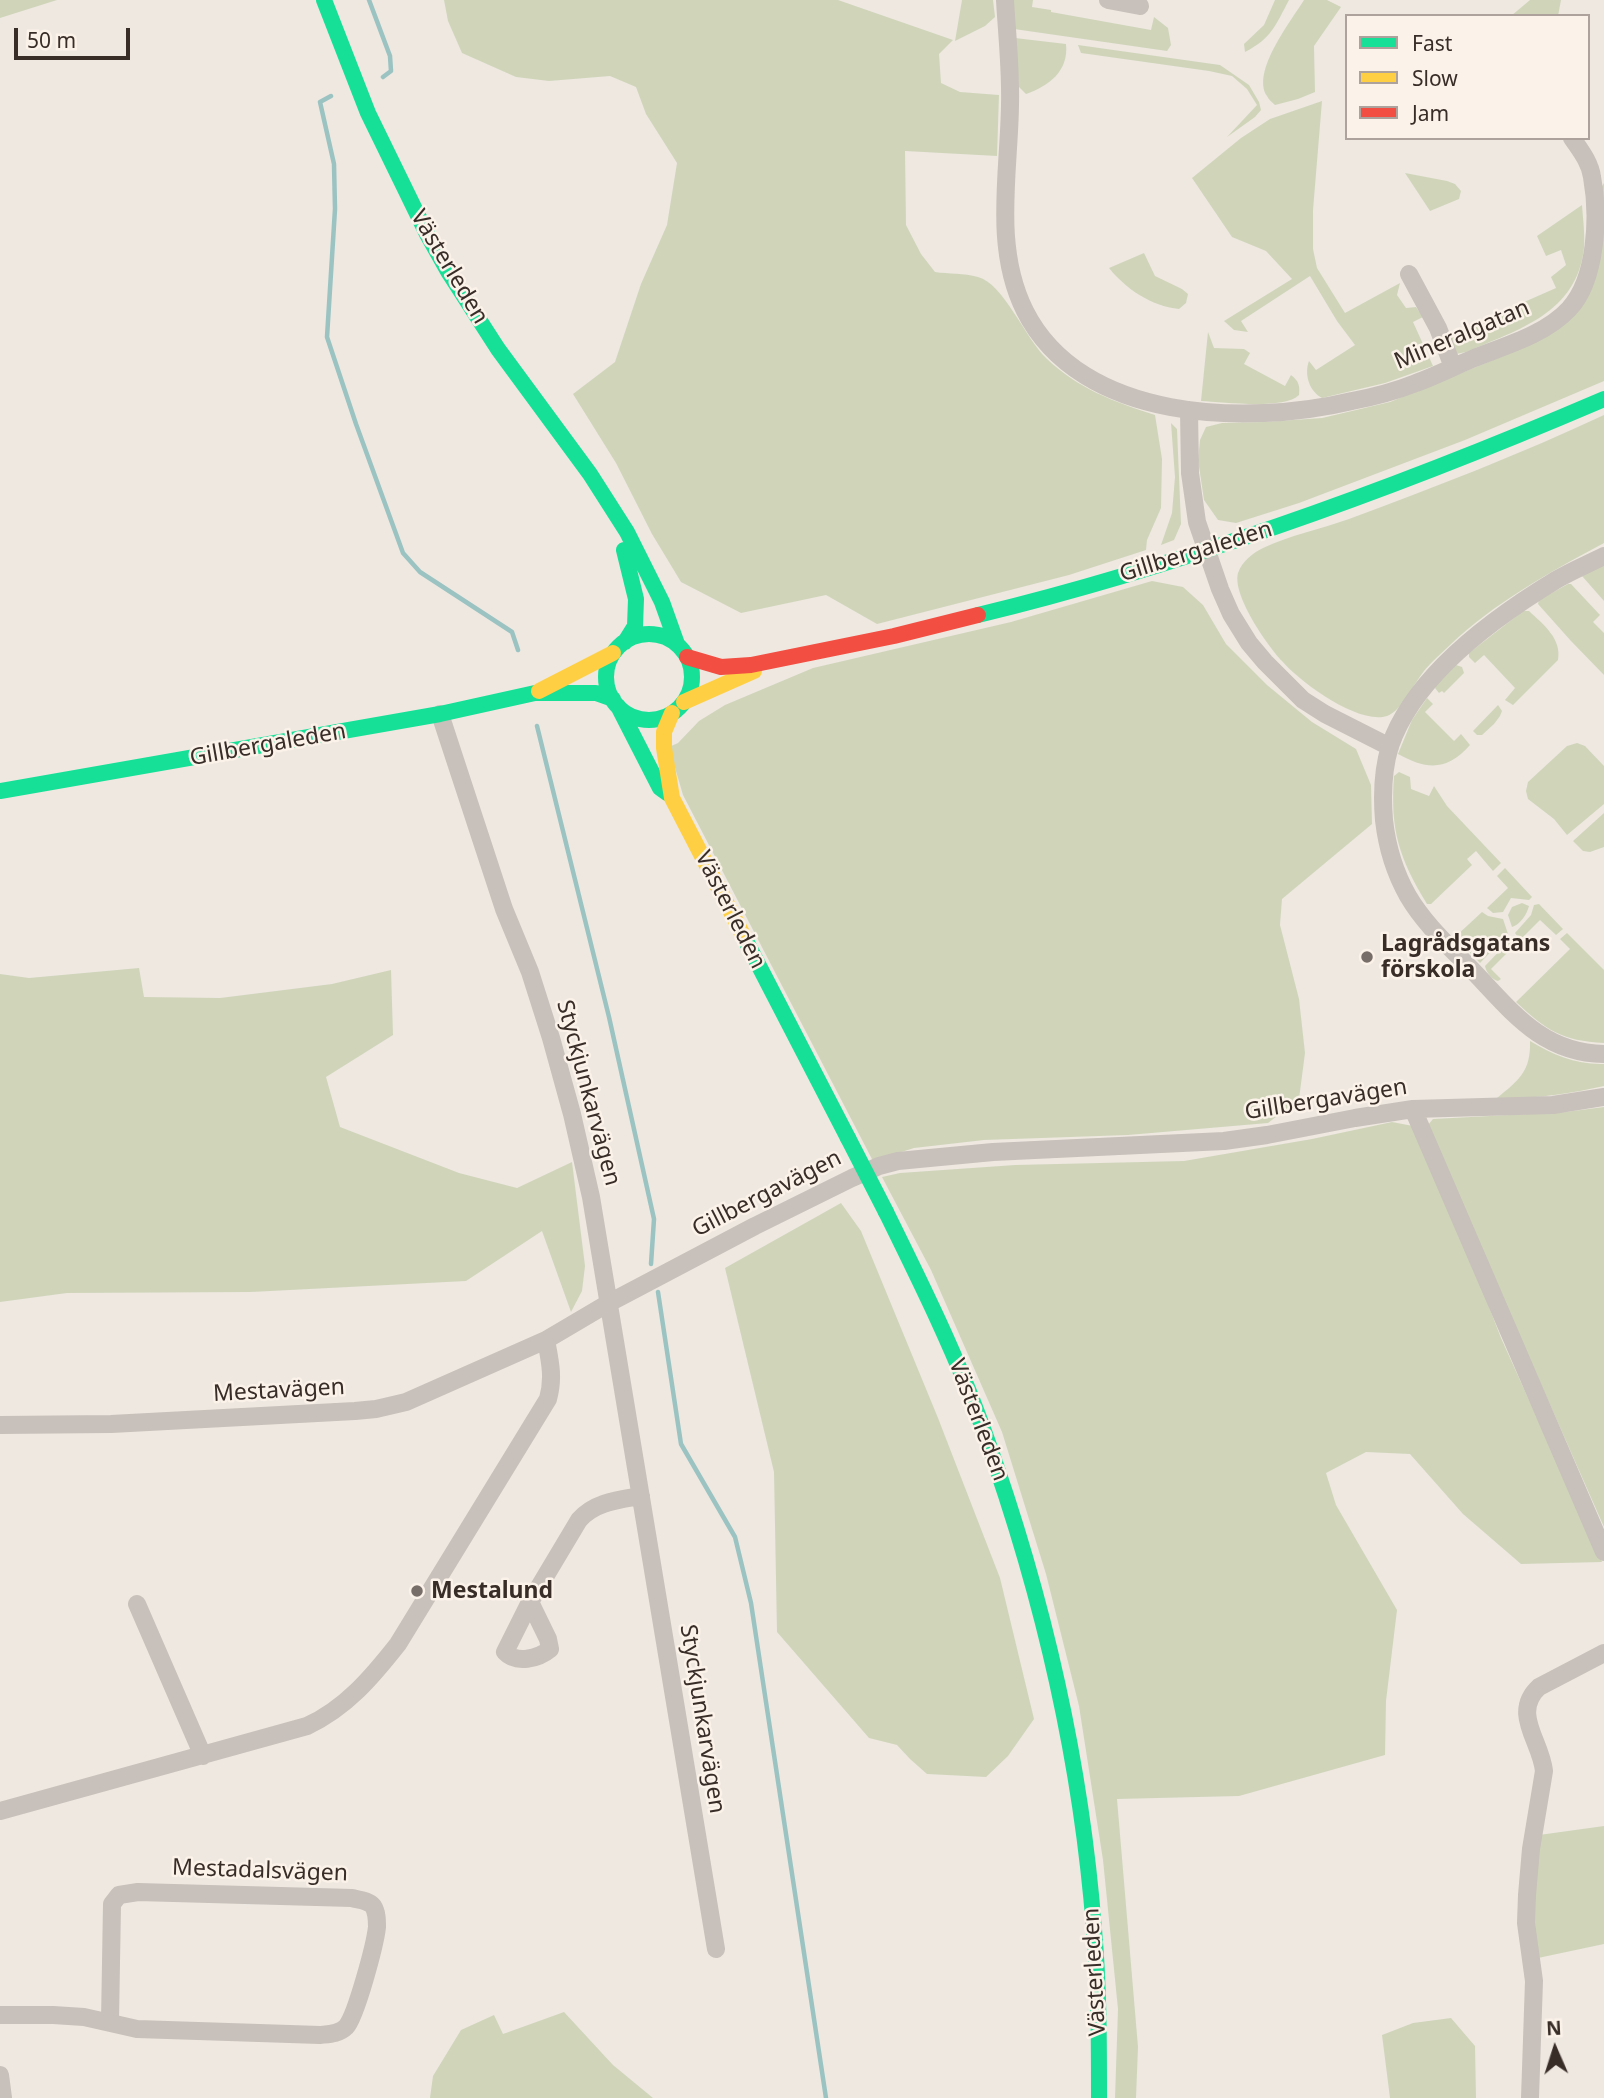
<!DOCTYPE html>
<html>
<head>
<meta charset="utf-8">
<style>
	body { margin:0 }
	#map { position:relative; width:1604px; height:2098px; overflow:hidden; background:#eee8e1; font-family:"Noto Sans",sans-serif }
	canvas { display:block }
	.legend { position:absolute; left:1345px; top:14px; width:245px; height:126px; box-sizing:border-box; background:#fbf2e9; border:2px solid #ada39c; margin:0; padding:9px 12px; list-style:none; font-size:21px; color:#392d28 }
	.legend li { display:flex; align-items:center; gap:14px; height:35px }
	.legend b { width:35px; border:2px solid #ada39c }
	.north { position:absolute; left:1520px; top:2014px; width:70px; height:70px; -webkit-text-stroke:5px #fbf2e9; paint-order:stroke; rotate:357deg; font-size:19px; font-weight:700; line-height:28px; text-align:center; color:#392d28 }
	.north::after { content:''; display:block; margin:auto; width:24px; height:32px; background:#392d28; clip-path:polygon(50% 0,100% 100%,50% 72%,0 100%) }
	.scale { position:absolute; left:14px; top:28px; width:116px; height:32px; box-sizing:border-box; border:4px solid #392d28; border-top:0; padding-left:9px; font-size:21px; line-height:24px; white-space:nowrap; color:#392d28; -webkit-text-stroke:5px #fbf2e9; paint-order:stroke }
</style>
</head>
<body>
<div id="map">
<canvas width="1604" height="2098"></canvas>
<ul class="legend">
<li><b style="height:9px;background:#16e098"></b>Fast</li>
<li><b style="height:9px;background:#ffcf43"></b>Slow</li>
<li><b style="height:9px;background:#f24e42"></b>Jam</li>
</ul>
<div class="north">N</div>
<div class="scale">50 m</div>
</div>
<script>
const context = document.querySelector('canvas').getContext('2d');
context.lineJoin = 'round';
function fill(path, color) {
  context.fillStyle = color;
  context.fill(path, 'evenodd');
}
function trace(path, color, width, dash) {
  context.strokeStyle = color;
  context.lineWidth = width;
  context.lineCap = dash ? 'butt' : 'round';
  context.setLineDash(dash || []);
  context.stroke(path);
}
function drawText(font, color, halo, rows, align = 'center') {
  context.font = font + ' "Noto Sans",sans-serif';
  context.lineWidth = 5;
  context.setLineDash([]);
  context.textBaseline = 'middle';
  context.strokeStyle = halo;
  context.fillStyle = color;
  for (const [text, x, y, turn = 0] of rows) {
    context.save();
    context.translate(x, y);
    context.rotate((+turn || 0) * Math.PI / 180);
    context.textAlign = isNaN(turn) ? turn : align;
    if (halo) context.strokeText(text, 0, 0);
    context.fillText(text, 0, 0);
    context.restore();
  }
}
const green = new Path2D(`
	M 0,0 L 57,0 L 0,18 Z
	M 444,0 L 838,0 L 953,40 L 939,54 L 941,83 L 960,92 L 999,95 L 997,156 L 905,151 L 906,225 L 921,254 L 935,272 C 949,274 964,273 978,277 C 1003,283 1026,339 1046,358 C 1077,388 1114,402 1155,415 L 1162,459 L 1161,508 L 1147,540 L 1146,550 L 1069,575 L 877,624 L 826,595 L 741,613 L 681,582 L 652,534 L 616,463 L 573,394 L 615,362 L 641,284 L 667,225 L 677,163 L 646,114 L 636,87 L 610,76 L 549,81 L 516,77 L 462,53 L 448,21 Z
	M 962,0 L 993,0 L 995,17 L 985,26 L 955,41 Z
	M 1013,0 L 1033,0 L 1032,7 L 1051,10 L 1051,12 L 1151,30 L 1154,17 L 1168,28 L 1171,45 L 1167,51 L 1014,29 Z
	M 1275,0 L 1289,0 C 1275,26 1272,38 1245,52 L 1244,44 L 1264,25 Z
	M 1304,0 L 1327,0 L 1341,7 L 1314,46 L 1315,92 L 1298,99 L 1275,105 C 1272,102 1269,100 1267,96 C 1251,72 1291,21 1304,0 Z
	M 1530,0 L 1561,0 L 1558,16 L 1511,16 Z
	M 1015,38 L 1066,44 C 1069,71 1049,86 1026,94 L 1019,87 Z
	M 1078,45 L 1220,65 L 1249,85 L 1259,102 L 1261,110 L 1255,117 L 1227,137 L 1257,105 L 1247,89 L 1232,76 L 1209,71 L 1081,53 Z
	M 1322,101 L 1313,210 L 1313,249 L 1317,268 L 1345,313 L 1400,283 L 1397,295 L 1406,308 L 1416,307 L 1423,317 L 1413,322 L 1433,366 L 1385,383 L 1322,398 C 1309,391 1304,374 1309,361 L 1316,370 L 1355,345 L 1337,321 L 1310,276 L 1241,321 L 1248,332 L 1234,330 L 1224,321 L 1292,279 L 1266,251 L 1232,237 L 1192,178 L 1241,138 L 1270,119 Z
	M 1405,173 L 1447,181 L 1455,184 L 1461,191 L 1459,199 L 1430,211 Z
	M 1604,183 L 1604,381 L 1465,440 L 1299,503 L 1236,523 L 1218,520 L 1204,500 L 1198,460 L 1200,440 L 1206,427 L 1222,423 L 1264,422 L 1322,418 L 1390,402 L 1525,347 L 1585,301 L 1599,191 Z
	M 1582,205 C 1583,219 1585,234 1584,248 C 1577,313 1518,330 1466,352 L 1456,354 L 1447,336 L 1556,288 L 1551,277 L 1566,265 L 1561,250 L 1546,256 L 1537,236 Z
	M 1144,253 L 1155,276 L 1182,289 L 1188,294 L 1186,303 L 1179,309 C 1151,306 1126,289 1109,268 Z
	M 1208,332 L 1214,348 L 1244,349 L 1250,353 L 1244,364 L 1285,386 L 1291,375 C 1299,381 1300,386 1299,395 C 1284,410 1223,402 1201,401 Z
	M 1604,415 L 1604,543 C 1550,572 1494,603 1450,645 C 1441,654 1431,662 1424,671 C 1414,683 1402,711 1387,716 C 1358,725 1300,682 1282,661 C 1267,645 1232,595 1238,573 C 1242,561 1253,553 1263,548 C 1290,535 1321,529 1349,519 C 1435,487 1521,454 1604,415 Z
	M 1171,423 L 1177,429 L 1181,524 L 1174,540 L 1161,545 L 1172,513 L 1175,477 Z
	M 1604,564 L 1604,601 L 1582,576 Z
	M 1152,581 L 1183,587 L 1203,605 L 1226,644 L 1267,685 L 1312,722 L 1356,749 L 1371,785 L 1372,824 L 1282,899 L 1280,925 L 1299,999 L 1305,1053 L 1299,1099 L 1268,1123 L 1128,1135 L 984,1140 L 914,1148 L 873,1161 L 683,795 L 669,747 L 678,743 L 699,721 L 725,705 L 813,668 L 1011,622 Z
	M 1568,584 L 1571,584 L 1600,615 L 1593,622 L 1604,633 L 1604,675 L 1571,641 L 1538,604 L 1539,600 Z
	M 1523,611 L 1529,611 C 1544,625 1562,639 1558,660 L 1513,705 L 1505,700 L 1515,688 L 1484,655 L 1475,663 L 1469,657 L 1469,653 Z
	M 1456,665 L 1462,667 L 1464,673 L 1444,693 L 1442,691 L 1439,693 L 1435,688 L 1437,683 Z
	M 1427,698 L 1433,704 L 1425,712 L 1454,741 L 1461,734 L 1470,745 C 1447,771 1427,770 1398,754 L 1412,720 Z
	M 1498,705 L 1502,711 L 1500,716 L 1494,724 L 1482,735 L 1477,735 L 1473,731 Z
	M 1577,743 L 1585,746 L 1604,766 L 1604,804 L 1567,835 L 1554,819 L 1528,799 L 1526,791 L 1528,782 L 1567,746 Z
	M 1399,772 L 1410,777 L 1411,789 L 1429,796 L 1434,786 L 1447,806 L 1501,863 L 1493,871 L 1476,851 L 1467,859 L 1472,865 L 1431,904 L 1427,904 C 1399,858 1390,830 1394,776 Z
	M 1604,813 L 1604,847 L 1590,852 L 1583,851 L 1573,841 Z
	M 1505,868 L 1532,897 L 1529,900 L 1511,898 L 1503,912 L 1493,913 L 1487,908 L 1508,888 L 1497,876 Z
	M 1522,903 L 1529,906 C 1527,914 1520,925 1512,927 L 1508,915 L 1512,907 Z
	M 1539,904 L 1563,929 L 1556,935 L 1540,920 L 1520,940 L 1515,933 L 1531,915 L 1534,905 Z
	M 1482,912 L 1488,916 L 1503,919 L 1508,934 L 1480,963 L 1455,937 Z
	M 1567,933 L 1604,970 L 1604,1043 C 1562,1041 1546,1030 1516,1002 L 1570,949 L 1560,939 Z
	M 1510,940 L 1516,944 L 1491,969 L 1501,979 L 1498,981 C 1492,980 1486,972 1485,966 Z
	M 139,968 L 144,997 L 220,998 L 332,984 L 391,970 L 393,1035 L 326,1077 L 340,1127 L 459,1173 L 517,1188 L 572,1162 L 585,1266 L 582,1291 L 571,1312 L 542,1231 L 466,1281 L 251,1292 L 67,1293 L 0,1302 L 0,974 L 29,978 Z
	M 1530,1041 C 1553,1055 1577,1065 1604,1064 L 1604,1086 C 1569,1094 1534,1099 1497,1098 C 1519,1080 1531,1071 1530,1041 Z
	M 1604,1107 L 1604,1527 L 1427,1126 L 1433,1119 L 1565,1112 Z
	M 1392,1122 L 1413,1126 L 1450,1206 L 1501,1338 L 1602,1562 L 1521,1564 L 1463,1514 L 1410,1454 L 1366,1452 L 1326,1473 L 1336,1505 L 1397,1610 L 1386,1701 L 1385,1755 L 1239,1796 L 1117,1799 L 1138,2047 L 1136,2098 L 1115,2098 L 1118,2009 L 1103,1860 L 1079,1706 L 1046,1574 L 1002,1432 L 931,1270 L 882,1177 L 900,1173 L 1015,1165 L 1184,1161 L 1312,1139 Z
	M 841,1203 L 861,1231 L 938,1418 L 1000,1578 L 1034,1719 L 1008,1756 L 986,1777 L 927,1774 L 910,1759 L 897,1745 L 869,1738 L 777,1632 L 774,1472 L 725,1268 Z
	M 1604,1826 L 1604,1944 L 1538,1958 L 1532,1922 L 1539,1835 Z
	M 564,2012 L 613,2065 L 653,2098 L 430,2098 L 433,2076 L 461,2030 L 494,2015 L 503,2034 Z
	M 1451,2018 L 1475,2046 L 1476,2098 L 1390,2098 L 1382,2035 L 1413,2023 Z`);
const stream = new Path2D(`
	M 369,0 L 390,56 L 391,71 L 383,77
	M 331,96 L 320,102 L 334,164 L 335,209 L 327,337 L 356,424 L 403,553 L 420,572 L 512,632 L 518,650
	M 537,726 L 609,1017 L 654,1219 L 651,1264
	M 658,1292 L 681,1444 L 735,1537 L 751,1603 L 826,2098`);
const street = new Path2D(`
	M 1005,0 C 1007,35 1011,70 1010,105 C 1009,174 993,247 1025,311 C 1081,422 1247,426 1352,401 C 1373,397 1396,391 1416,383 C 1435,376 1453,367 1472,359 C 1504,346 1545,335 1569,309 C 1597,279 1599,215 1592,177 C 1590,162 1580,150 1572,138
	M 1108,0 L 1140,6
	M 1409,274 L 1438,328 L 1453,367
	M 1189,410 L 1190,473 L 1197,522 L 1220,589 L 1231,614 L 1249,643 L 1265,662 L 1303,700 L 1325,714 L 1390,747
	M 1604,556 C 1588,564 1571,571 1556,580 C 1495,617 1414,676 1390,746 C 1383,769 1382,796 1384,820 C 1387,847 1395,873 1408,896 C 1425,925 1451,948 1474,972 C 1513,1013 1543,1053 1604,1054
	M 440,714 L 504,909 L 530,972 L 551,1038 L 572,1114 L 591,1197 L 716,1949
	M 1413,1109 L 1604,1552
	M 0,1425 L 111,1424 L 355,1411 L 376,1409 L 406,1402 L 546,1340 L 607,1304 L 755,1226 L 852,1178 L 879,1166 L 898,1161 L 993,1152 L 1224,1141 L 1267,1135 L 1355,1118 L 1413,1109 L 1553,1105 L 1604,1097
	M 530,1602 L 548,1639 L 550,1649 C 538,1659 516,1664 505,1652 L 530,1602 L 579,1520 C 595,1502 618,1500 641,1496
	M 137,1604 L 203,1756
	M 0,1811 L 307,1726 C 346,1708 372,1677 398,1644 L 548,1399 C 554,1378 550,1361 546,1340
	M 0,2015 L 53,2015 L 84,2017 L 137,2029 L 320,2035 C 329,2034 339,2034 346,2027 C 356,2016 375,1945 377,1927 C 377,1920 377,1912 373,1906 C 368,1900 359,1900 352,1898 L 138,1892 L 119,1895 L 112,1904 L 110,2022
	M 0,2075 L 3,2098
	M 1530,2098 L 1534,1981 L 1526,1923 L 1527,1895 L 1531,1849 L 1544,1771 C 1541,1741 1511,1713 1539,1687 L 1604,1653`);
const fast = new Path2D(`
	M 324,0 L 368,113 L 427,234 L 449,273 L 498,349 L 590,474 L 627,532 L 662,602 L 677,644
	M 624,550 L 636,599 L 635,626 L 625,642
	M 978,615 C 1192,563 1401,486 1604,399
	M606 677a43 43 0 1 1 86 0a43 43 0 1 1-86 0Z
	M 618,706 L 660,788 L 667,793
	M 0,791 L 440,714 L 535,693 L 596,693 L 613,699
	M 744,937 L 848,1138
	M 886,1212 C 922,1285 958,1358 985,1434 C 1042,1593 1081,1760 1094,1929 C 1099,1985 1099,2042 1099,2098`);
const slow = new Path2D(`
	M 539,691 L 613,653
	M 684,702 L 754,671
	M 672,713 L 664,732 L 664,748 L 672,798 L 744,937`);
const jam = new Path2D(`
	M 687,657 L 721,667 L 751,665 L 894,636 L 978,615`);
const fastBridge = new Path2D(`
	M 848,1138 L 886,1212`);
const markers = [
	[1367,957,7,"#786e69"],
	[417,1591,7,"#786e69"]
];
const streetNames = [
	["Västerleden",449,267,59],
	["Mineralgatan",1462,335,-23],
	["Gillbergaleden",1196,552,-17],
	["Gillbergaleden",268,745,-10],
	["Västerleden",730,910,63],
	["Styckjunkarvägen",588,1093,75],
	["Gillbergavägen",1326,1100,-9],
	["Gillbergavägen",767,1194,-27],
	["Mestavägen",279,1391,-3],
	["Västerleden",978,1420,69],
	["Styckjunkarvägen",702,1719,81],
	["Mestadalsvägen",260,1871,2],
	["Västerleden",1095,1972,-93]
];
const poiNames = [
	["Lagrådsgatans",1381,944],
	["förskola",1381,970],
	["Mestalund",431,1591]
];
fill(green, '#d0d5ba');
trace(stream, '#9bc3c2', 4.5);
trace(street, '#c8c0ba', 18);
trace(fast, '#16e098', 16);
trace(slow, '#ffcf43', 16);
trace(jam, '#f24e42', 16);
trace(fastBridge, '#16e098', 16);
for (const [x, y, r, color] of markers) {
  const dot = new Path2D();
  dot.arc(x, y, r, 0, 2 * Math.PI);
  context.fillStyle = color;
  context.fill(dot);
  trace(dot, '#fbf2e9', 2.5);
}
drawText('23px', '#392d28', '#fbf2e9', streetNames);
drawText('bold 23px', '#392d28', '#fbf2e9', poiNames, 'left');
</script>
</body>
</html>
